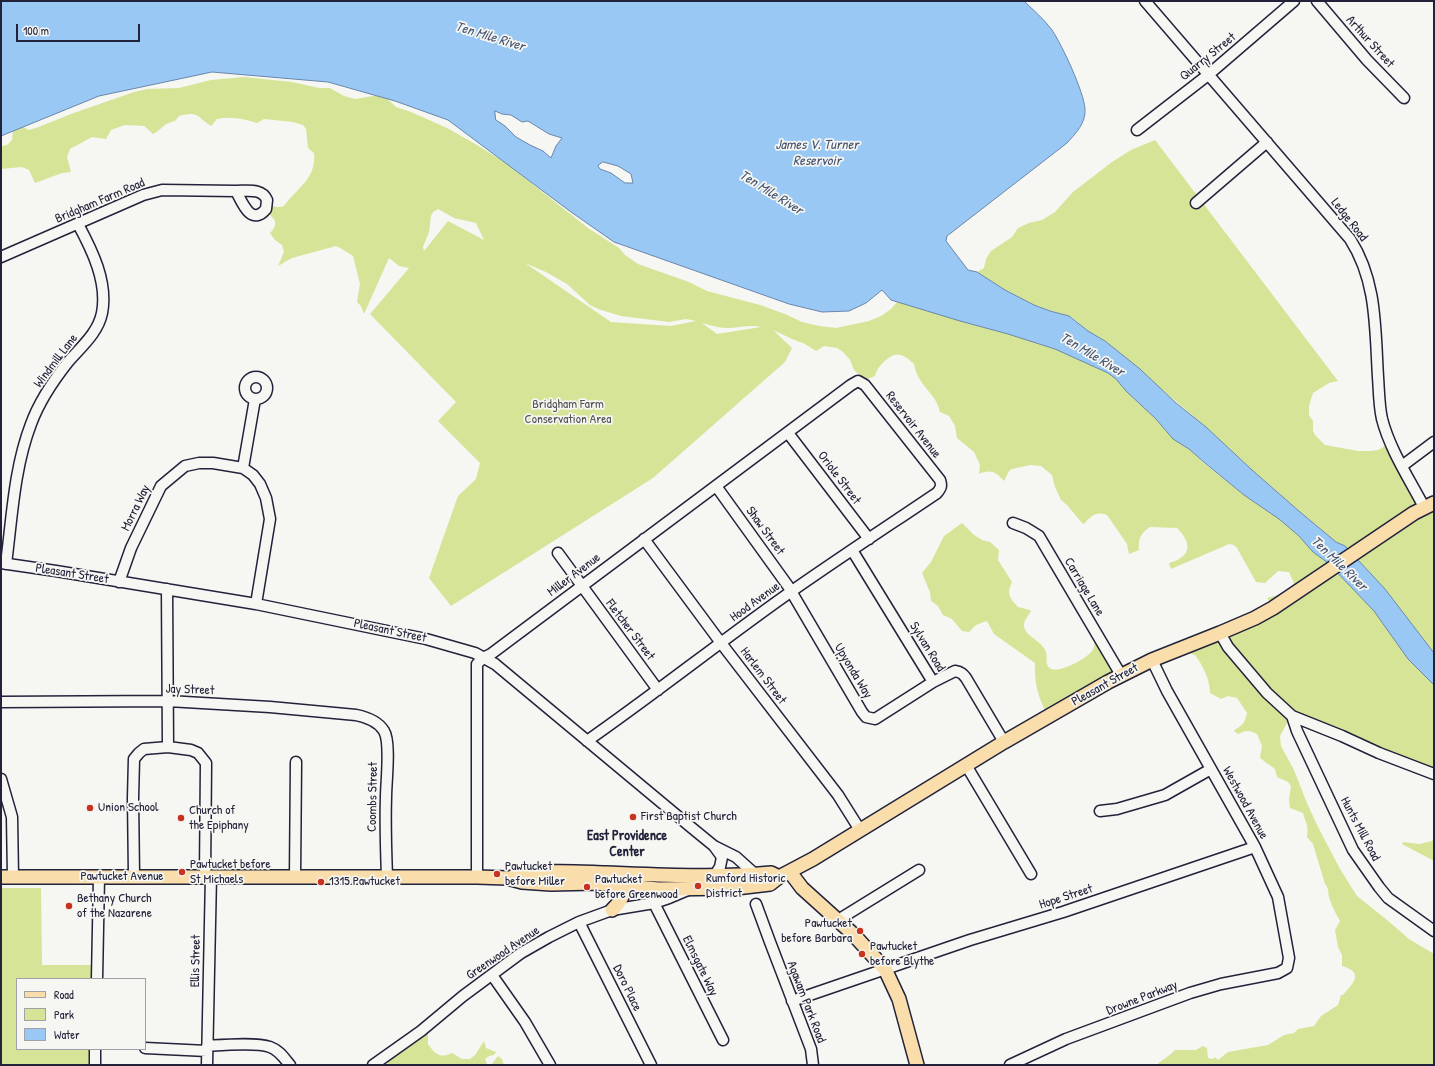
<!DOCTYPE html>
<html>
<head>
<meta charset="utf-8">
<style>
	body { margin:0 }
	#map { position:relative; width:1435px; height:1066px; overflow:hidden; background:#f6f6f2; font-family:"Patrick Hand",sans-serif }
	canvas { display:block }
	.frame { position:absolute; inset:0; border:2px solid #22223b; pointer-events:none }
	.legend { position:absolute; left:16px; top:978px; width:130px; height:72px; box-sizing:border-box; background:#f6f6f2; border:1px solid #a1a1a9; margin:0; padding:5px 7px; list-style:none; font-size:12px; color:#22223b }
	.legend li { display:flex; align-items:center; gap:8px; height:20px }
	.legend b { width:20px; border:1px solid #a1a1a9 }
	.scale { position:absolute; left:16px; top:24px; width:124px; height:18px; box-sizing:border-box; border:2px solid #22223b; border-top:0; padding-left:5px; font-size:12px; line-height:14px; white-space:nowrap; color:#22223b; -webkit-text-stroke:3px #f6f6f2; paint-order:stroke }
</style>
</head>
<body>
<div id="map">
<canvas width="1435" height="1066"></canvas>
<div class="frame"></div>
<ul class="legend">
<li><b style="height:5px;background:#f9ddab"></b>Road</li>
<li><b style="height:11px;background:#d6e498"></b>Park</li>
<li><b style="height:11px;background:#99c8f4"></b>Water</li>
</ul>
<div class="scale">100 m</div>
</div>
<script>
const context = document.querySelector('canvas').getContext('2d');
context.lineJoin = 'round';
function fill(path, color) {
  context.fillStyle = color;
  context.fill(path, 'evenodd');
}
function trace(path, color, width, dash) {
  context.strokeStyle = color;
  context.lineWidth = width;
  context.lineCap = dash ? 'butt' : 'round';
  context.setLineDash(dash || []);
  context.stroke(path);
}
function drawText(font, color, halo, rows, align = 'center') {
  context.font = font + ' "Patrick Hand",sans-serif';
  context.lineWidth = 3.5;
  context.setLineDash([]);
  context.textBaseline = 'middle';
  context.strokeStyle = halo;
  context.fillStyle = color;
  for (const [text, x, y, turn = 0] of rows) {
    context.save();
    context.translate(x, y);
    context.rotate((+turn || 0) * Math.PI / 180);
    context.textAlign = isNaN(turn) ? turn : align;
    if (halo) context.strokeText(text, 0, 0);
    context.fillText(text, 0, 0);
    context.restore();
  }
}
const green = new Path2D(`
	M 244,77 L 292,82 L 319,88 L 330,88 L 344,96 L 355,99 L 373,96 L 384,96 L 396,107 L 411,112 L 447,128 L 477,145 L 507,164 L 588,228 L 619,248 L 625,255 L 638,264 L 689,282 L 707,291 L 760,305 L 785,314 L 802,322 L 819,326 L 836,328 L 869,321 L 881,316 L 891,309 L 898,301 L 960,321 L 1008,334 L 1055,349 L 1108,373 L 1116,379 L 1126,391 L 1156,419 L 1173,439 L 1189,449 L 1205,464 L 1244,495 L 1279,519 L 1299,536 L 1313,552 L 1328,563 L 1374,611 L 1408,659 L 1434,685 L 1434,788 L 1432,777 L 1295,721 L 1287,723 L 1280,736 L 1281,746 L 1294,770 L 1307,803 L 1317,825 L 1340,869 L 1357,896 L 1387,920 L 1409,939 L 1434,954 L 1434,1065 L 1156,1065 L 1171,1054 L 1175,1050 L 1196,1050 L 1203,1046 L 1207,1048 L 1208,1058 L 1213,1059 L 1215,1057 L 1218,1060 L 1228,1052 L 1268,1045 L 1284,1035 L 1294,1033 L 1298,1029 L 1314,1026 L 1321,1016 L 1338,1005 L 1341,995 L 1343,995 C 1353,983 1365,973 1342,966 L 1342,955 L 1338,947 L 1335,930 L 1340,921 C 1336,914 1332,907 1330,900 C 1327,893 1330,890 1325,884 L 1313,844 L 1307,837 C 1309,824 1306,825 1303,813 L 1290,808 L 1289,800 L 1291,786 L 1288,782 L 1277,777 L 1275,769 L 1260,758 L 1262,746 L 1257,734 C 1249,730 1246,730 1238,734 L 1234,731 L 1236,729 C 1243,725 1245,722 1247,713 L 1237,698 L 1228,696 L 1221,699 L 1210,693 C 1210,679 1203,666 1195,655 L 1186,652 L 1274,608 L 1267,598 L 1286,593 L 1294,583 L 1289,572 L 1278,571 L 1265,583 L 1256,582 L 1237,548 L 1234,545 L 1229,544 L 1171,569 L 1169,563 C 1192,557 1192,543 1177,528 L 1150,527 C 1141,533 1138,538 1139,550 L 1129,554 L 1127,544 L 1107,515 C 1096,511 1091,516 1084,524 L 1082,523 L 1067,505 L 1061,500 L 1055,487 L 1052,475 L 1041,466 L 1030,465 L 1012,469 L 1009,471 L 1004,481 C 996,472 991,469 979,474 L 980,465 L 974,452 L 957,438 L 955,426 L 949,416 L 940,412 C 937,394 917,385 914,364 C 904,355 897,350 886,360 C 880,365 877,369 875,376 L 867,379 L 861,376 L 854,370 L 850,360 L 843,352 L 837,348 L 824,346 L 816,351 L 805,344 L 792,339 L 773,330 L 792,348 L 785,362 L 653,478 L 451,606 L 429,578 L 458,496 L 476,479 L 480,463 L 438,421 L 456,402 L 370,314 L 409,268 L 399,266 L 389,258 L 364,314 L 361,306 L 357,302 L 360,284 L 353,256 L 342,249 L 336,246 L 292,258 L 278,266 L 284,252 L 282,245 L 275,240 L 270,233 C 280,223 275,217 264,212 L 268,203 C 273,207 278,208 284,206 C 297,188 317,178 314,153 L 308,148 L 306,129 L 303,125 L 293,122 L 264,119 L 257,123 C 245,119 231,116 217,119 L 211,126 C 195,116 200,111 179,116 L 175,121 C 162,124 163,129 153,134 L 144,126 L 125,125 L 111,130 L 106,139 L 92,137 L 70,149 L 67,157 L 71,172 L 62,173 L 35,183 L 29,170 L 22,167 L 1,169 L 1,146 L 7,145 L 12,140 L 13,129 L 21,125 L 28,130 L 36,128 L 71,114 L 134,92 L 147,89 L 179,88 L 211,80 ZM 438,209 L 454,218 L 476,223 L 484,240 L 448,221 L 424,251 L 423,247 L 429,232 L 431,216 L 433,212 ZM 525,263 L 546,272 L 567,284 L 590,305 L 598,309 L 621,316 L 669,322 L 686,319 L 696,321 L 671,326 L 611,322 ZM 702,323 C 710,325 718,328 727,328 C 738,328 750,324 761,327 L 717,334 Z
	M 1155,140 L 1338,381 L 1329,383 L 1313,393 L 1309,406 L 1309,415 L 1313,421 L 1313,431 L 1315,435 L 1325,445 L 1358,451 L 1371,451 L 1378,450 L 1387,445 L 1434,507 L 1434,653 L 1385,589 L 1345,546 L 1336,542 L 1300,512 L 1252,470 L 1206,427 L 1105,341 L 1088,331 L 1073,318 L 1034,305 L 1005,290 L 977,272 L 984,268 L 986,259 L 991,251 L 1012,237 L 1018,228 L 1029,223 L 1042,220 L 1055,212 L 1073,192 L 1112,162 L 1131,150 Z
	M 962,523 L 974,535 L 982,540 L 990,542 L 999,550 L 998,560 L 1012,582 C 1006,594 1010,598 1018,607 L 1030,610 L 1031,611 C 1028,616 1023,621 1024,627 C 1026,636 1039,640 1043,647 C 1044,648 1046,651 1046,652 C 1048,658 1044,665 1051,669 C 1060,673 1086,659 1092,651 C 1094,649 1094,645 1095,642 L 1102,641 L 1118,669 L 1047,714 C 1038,698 1034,682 1035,663 L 994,634 L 987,621 L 976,625 L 969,632 L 962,631 L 952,619 L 943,615 L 938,606 L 931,601 L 930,592 L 922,573 L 931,562 L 944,536 Z
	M 1434,839 L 1434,861 L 1402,844 L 1403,842 L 1419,844 L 1432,841 Z
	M 1,888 L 41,888 L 42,965 L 93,965 L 93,979 L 17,979 L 17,1049 L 91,1049 L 90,1065 L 1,1065 Z
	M 427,1032 L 428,1034 L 428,1044 C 435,1054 440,1059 452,1053 L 462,1059 L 470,1059 L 475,1055 L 484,1041 L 486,1048 L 496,1052 L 494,1055 L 489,1056 L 485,1059 L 487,1064 L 492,1064 L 498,1056 L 502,1059 L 504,1065 L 389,1065 L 385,1059 Z`);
const water = new Path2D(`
	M 1,1 L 1024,1 C 1033,10 1044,19 1052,30 C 1062,45 1084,92 1085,109 C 1086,123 1076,133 1067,143 L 947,236 L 946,241 L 968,270 L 977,272 L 1005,290 L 1034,305 L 1050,311 L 1069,316 L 1088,331 L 1105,341 L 1140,369 L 1176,403 L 1206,427 L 1252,470 L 1300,512 L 1336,542 L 1345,546 L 1385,589 L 1434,653 L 1434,685 L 1408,659 L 1374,611 L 1328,563 L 1313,552 L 1299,536 L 1279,519 L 1244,495 L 1205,463 L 1189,449 L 1173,439 L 1156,419 L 1126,391 L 1116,379 L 1108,373 L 1055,349 L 1008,334 L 960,321 L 891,300 L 882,290 L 866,303 L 849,311 L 822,312 L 789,304 L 614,242 L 571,212 L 448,120 L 395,101 L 328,82 L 212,72 L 99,96 L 1,136 ZM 495,111 L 502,114 L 511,115 L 522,122 L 528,121 L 549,134 L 562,138 L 556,146 L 551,158 L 543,151 L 530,145 L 516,137 L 505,126 L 496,120 ZM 603,162 L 618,166 L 631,174 L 633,183 L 625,183 L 611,173 L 600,169 L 598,166 Z`);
const minor = new Path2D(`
	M 1145,1 L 1350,239 C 1377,281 1375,328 1378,377 C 1379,391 1379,406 1382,419 C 1390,450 1410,480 1424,507
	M 1317,1 L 1367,60 L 1404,98
	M 1137,130 L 1208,75 L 1294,1
	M 236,191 C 248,191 262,188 267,200 L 266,209 C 251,227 242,202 236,191 Z
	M 1196,203 L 1267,142
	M 1,257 L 143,195 L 162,190 L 236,191
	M245 388a11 11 0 1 1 22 0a11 11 0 1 1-22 0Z
	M 788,433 L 869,539
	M 1402,466 L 1434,442
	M 243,468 L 255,399
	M 716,486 L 788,586 L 862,712 L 866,717 L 875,719 L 933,682 L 955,671 C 961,672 963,674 966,678 L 1004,742
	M 1013,523 L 1026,528 L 1039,536 L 1121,675
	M 644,539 L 721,643 L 838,795 L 860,830
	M 852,550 L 933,682
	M 558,553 L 658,690
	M 1,563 L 56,571 L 256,604 L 426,639 L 475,653 L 495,664 L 692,828 L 714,846 L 736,857 L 756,875
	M 6,564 C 12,518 14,468 31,424 C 39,402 53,381 68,362 C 81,347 98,333 102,313 C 108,282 92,250 78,224
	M 119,582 L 131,548 L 161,486 L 185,466 L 199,463 L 213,463 L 243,468 L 253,475 L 260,484 L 266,498 L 270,519 L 256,604
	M 167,589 L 168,747
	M 1220,633 L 1228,647 L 1267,693 L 1292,716 L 1342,736 L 1379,753 L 1434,774
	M 1,702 L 168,701 L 270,707 L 356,715 C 366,717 378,721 384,731 C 391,742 386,783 386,797 C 385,824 386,850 387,877
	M 1292,716 L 1297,731 L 1353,850 L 1379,887 L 1388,898 L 1434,931
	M 966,765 L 1031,874
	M 1,779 L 12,817 L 13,877
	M 1100,811 L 1117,809 L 1165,795 L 1211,769
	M 714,846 L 722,857 L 720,867 L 715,875
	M 134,876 L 133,798 L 134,759 L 139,753 L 144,749 L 168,747 L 191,750 L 198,753 L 206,763 L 205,876
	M 295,877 L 296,762
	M 477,877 L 477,664 L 483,658 L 491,654 L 851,385 L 858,381 L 865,385 L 940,480 C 942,486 941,488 937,493 C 885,528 833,562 782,598 C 716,645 653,695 587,741
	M 654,903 L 723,1040
	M 756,904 L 770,942 L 811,1049 L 813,1065
	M 838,920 L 919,870
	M 579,922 L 651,1065
	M 492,975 L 525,1022 L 550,1065
	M 97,979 L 99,877
	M 792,1001 L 970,940 L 1063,912 L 1255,847
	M 207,1046 C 223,1045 256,1042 270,1047 C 279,1050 284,1058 290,1065
	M 145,1048 L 207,1051
	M 95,1065 L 95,1049
	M 207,1065 L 211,876
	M 373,1065 L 421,1031 L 463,996 L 521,953 L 549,937 L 579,922 L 612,910 L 654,903 L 669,898 L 688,890
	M 1010,1065 L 1066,1039 L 1190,993 L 1221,984 L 1278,973 L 1287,968 L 1289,958 L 1278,897 L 1255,847 L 1167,691 L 1152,660`);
const major = new Path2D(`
	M 790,872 L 802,888 L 853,934 L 885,969 L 899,999 L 917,1065
	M 1,877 L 477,877 L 507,878 L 522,882 L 551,884 L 595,883 L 658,889 L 736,888 L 770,884 L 779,877 L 813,859 L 1004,742 L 1108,682 L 1152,660 L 1220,633 L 1255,618 L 1273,608 L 1414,513 L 1434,503
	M 512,877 C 541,869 576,872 606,873 C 661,875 717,878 771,873 L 779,877
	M 612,910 C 622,901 626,891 627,878`);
const markers = [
	[90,808,4,"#c8321e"],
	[633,817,4,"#c8321e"],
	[181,818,4,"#c8321e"],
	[182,872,4,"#c8321e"],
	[497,874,4,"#c8321e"],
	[321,882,4,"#c8321e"],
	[698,886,4,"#c8321e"],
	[587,887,4,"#c8321e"],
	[69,906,4,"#c8321e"],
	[860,931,4,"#c8321e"],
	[862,954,4,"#c8321e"]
];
const streetNames = [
	["Arthur Street",1370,42,48],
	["Quarry Street",1208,57,-39],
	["Bridgham Farm Road",100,201,-23],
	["Ledge Road",1349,220,52],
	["Windmill Lane",56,361,-53],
	["Reservoir Avenue",913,425,52],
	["Oriole Street",839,478,53],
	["Morra Way",136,508,-64],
	["Shaw Street",765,531,54],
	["Pleasant Street",72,574,9],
	["Miller Avenue",574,575,-37],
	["Carriage Lane",1084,587,59],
	["Hood Avenue",755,602,-36],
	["Fletcher Street",630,630,53],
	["Pleasant Street",390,631,12],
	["Sylvan Road",927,647,58],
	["Upyonda Way",853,671,59],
	["Harlem Street",763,676,53],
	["Pleasant Street",1105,685,-29],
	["Jay Street",190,690,2],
	["Coombs Street",373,797,-89],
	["Westwood Avenue",1245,803,61],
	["Hunts Mill Road",1360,829,62],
	["Pawtucket Avenue",122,877],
	["Hope Street",1066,897,-18],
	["Greenwood Avenue",503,953,-34],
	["Ellis Street",196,961,-89],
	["Elmsgate Way",700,966,64],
	["Doro Place",627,988,64],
	["Drowne Parkway",1142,998,-21],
	["Agawam Park Road",806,1002,69]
];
const parkNames = [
	["Bridgham Farm",568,405],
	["Conservation Area",568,420]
];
const poiNames = [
	["Union School",98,808],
	["Church of",189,811],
	["the Epiphany",189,826],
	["First Baptist Church",641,817],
	["Pawtucket before",190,865],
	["St Michaels",190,880],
	["Pawtucket",505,867],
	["before Miller",505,882],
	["Rumford Historic",706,879],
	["District",706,894],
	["Pawtucket",595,880],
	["before Greenwood",595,895],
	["1315 Pawtucket",329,882],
	["Bethany Church",77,899],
	["of the Nazarene",77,914],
	["Pawtucket",852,924,"right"],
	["before Barbara",852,939,"right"],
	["Pawtucket",870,947],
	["before Blythe",870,962]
];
const waterNames = [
	["Ten Mile River",490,37,17],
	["James V. Turner",817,145],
	["Reservoir",817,161],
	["Ten Mile River",771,193,32],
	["Ten Mile River",1092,355,31],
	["Ten Mile River",1339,564,44]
];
const neighbourhoodNames = [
	["East Providence",627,836],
	["Center",627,852]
];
fill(green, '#d6e498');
fill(water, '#99c8f4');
trace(water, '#6986aa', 1);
trace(minor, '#22223b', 13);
trace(major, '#22223b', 16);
trace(minor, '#f6f6f2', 10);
trace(major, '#f9ddab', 13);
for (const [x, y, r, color] of markers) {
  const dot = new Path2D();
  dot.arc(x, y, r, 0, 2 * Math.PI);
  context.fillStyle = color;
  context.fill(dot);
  trace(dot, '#f6f6f2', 1.5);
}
drawText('13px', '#22223b', '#f6f6f2', streetNames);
drawText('13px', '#4f5252', '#f6f6f2', parkNames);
drawText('13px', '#22223b', '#f6f6f2', poiNames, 'left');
drawText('italic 14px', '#465472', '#f6f6f2', waterNames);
drawText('bold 14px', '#22223b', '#f6f6f2', neighbourhoodNames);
</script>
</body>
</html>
